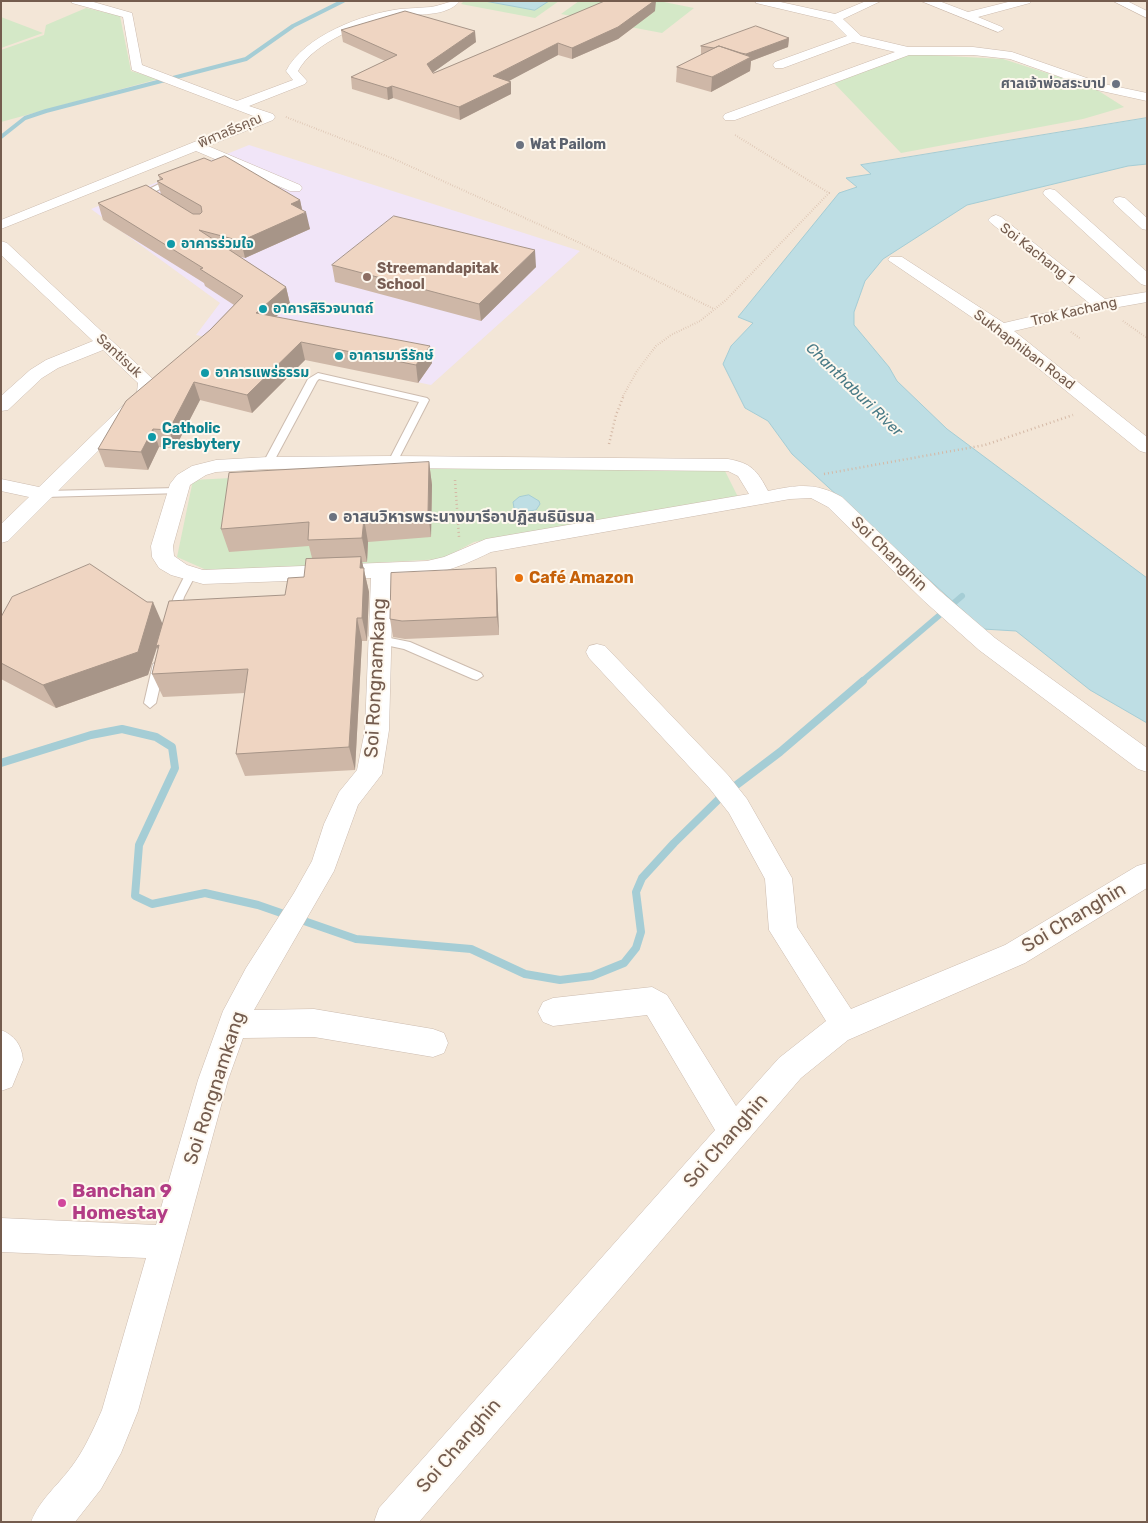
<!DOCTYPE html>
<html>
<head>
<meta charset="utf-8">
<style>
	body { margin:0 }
	#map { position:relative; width:1148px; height:1523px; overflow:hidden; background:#fbf4e9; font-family:Rubik,sans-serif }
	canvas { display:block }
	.frame { position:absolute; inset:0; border:2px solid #745c4e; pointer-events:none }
</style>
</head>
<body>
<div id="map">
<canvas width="1148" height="1523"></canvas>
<div class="frame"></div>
</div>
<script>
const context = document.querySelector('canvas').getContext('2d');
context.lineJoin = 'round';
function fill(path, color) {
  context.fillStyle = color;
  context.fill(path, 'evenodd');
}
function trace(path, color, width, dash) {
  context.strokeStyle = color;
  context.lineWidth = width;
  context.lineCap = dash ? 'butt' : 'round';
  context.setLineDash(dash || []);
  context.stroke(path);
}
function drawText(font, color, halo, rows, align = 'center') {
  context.font = font + ' Rubik,"Noto Sans Thai",sans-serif';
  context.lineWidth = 4;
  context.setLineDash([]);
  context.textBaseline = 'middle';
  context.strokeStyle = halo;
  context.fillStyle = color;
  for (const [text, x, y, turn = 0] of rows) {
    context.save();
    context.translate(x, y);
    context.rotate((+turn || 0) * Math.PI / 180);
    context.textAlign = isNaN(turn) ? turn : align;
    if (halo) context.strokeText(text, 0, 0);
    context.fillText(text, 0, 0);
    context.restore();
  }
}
const residential = new Path2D(`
	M 1,1 L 1147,1 L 1147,1522 L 1,1522 Z`);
const education = new Path2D(`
	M 249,145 L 580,251 L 431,385 L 196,335 L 220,303 L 91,209 Z`);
const green = new Path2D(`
	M 464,1 L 559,1 L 535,18 L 461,4 Z
	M 579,1 L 659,1 L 694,8 L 662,33 L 561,14 Z
	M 86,8 L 120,16 L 131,71 L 158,79 L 1,122 L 1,50 L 44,35 L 46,25 Z
	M 1,17 L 43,33 L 1,48 Z
	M 910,54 L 1003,59 L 1094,88 L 1124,107 L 1083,119 L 901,153 L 834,83 Z
	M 440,467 L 724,469 L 738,497 L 474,542 L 442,559 L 211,572 L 177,557 L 193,480 Z`);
const water = new Path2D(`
	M 485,1 L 549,1 L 535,10 Z
	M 1147,118 L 1147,164 L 1128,166 L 967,205 L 883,259 L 865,281 L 854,312 L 854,325 L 889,367 L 897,381 L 947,429 L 1147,578 L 1147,723 L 1090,690 L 1016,631 L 983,629 L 792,454 L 768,421 L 745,408 L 723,364 L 731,346 L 753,323 L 738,317 L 839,193 L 857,187 L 846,178 L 871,174 L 861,165 Z
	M 529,495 L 539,501 L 540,504 L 536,510 L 521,512 L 514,508 L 513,502 L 519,497 Z`);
const streamFar2 = new Path2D(`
	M 1,137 L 25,118 L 46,111 L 246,59 L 293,26 L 343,1`);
const streamFar1 = new Path2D(`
	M 861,682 L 962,596`);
const stream = new Path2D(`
	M 1,763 L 91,735 L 122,729 L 156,737 L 172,747 L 175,768 L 139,845 L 135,896 L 152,904 L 205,893 L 258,905 L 356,939 L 471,949 L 525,974 L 560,980 L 592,976 L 624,963 L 636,948 L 641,932 L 636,892 L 642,878 L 674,843 L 722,796 L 780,752 L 863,681`);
const pathFar1 = new Path2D(`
	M 286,117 L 394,159 L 578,242 L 714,309
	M 1123,321 L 1147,338
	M 1071,332 L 1081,339
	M 623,396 L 637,371 L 656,346 L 671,335 L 700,321 L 726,300 L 829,193 L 735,135`);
const path = new Path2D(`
	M 609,444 L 616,415 L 624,395
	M 824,474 L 985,445 L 1073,415
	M 455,480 L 459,537`);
const service = new Path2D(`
	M 171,178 L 178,180 L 150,194 L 154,198 L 153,200 L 147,200 L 141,193 Z
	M 318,373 L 427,398 L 429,400 L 396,464 L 393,465 L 388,462 L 419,402 L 319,379 L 317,381 L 273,463 L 271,465 L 265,465 L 263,463 L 308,379 Z
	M 177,488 L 181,489 L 181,493 L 45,497 L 40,494 L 45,491 Z
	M 191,570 L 196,574 L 184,597 L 179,616 L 173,620 L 169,619 L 167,616 L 174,597 L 187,571 Z
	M 380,636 L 410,642 L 481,673 L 483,676 L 477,680 L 473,679 L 404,649 L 376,643 L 374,640 Z
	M 159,660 L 165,664 L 156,703 L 150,708 L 144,703 L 153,664 Z`);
const minor = new Path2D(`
	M 71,1 L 90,1 L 132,13 L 142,65 L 237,101 L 293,80 L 286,71 C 304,36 362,14 400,9 C 410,8 421,8 431,7 C 442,5 449,1 460,1 C 445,18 418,13 398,16 C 367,21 313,42 298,71 L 307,81 L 305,84 L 249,106 L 273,114 L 275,117 L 273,120 L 208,146 L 300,185 L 302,188 L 300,191 L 290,191 L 196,151 L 1,229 L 1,220 L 256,117 L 132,70 L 123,17 L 72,3 Z
	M 755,1 L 776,1 L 835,14 L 866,1 L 881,1 L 843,19 L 861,36 L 908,47 L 973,47 L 1012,52 L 1104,84 L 1147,93 L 1147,101 L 1097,90 L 1010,59 L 973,55 L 909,55 L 735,120 L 725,120 L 723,117 L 725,114 L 895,52 L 853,42 L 783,68 L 775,68 L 773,65 L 775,62 L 847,36 L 832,21 L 756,3 Z
	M 921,1 L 939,1 L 968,12 L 1012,1 L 1031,1 L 1030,3 L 978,17 L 1002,27 L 1004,29 L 998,32 Z
	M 1113,1 L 1127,1 L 1147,11 L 1147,18 Z
	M 1050,189 L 1055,190 L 1147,272 L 1147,286 L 1141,284 L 1045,196 L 1043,193 L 1045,190 Z
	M 1120,197 L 1125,198 L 1147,218 L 1147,230 L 1142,229 L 1115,204 L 1113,201 L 1115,198 Z
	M 996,215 L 1001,217 L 1105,299 L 1147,292 L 1147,302 L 1102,310 L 1014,331 L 1147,437 L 1147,453 L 1140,451 L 995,333 L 888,260 L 890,257 L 902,257 L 1004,323 L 1089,303 L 991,223 L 988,220 L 991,217 Z
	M 1,241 L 7,243 L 156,382 L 155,393 L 152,397 L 8,541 L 1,543 L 1,524 L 29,497 L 1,491 L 1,479 L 39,487 L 137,392 L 138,383 L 103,350 L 58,368 L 42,378 L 8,410 L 1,411 L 1,396 L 30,370 L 46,360 L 93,341 L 1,255 Z
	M 393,456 L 728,459 C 751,463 757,470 768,491 C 797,485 815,482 842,497 L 940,591 L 995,638 L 1147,748 L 1147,772 L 1138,769 L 979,650 L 924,601 L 828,507 L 811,498 L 790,499 L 491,552 C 452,571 436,575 393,577 L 389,730 L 382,774 L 358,805 L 334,871 L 254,1010 L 314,1009 L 433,1029 L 444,1033 L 448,1043 L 444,1053 L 433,1057 L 314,1037 L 243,1038 L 228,1080 L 138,1411 L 121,1453 L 101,1489 L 75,1522 L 31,1522 C 40,1498 61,1483 75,1462 C 86,1446 94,1428 102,1410 L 146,1258 L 1,1252 L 1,1218 L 156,1225 L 198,1080 L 223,1011 L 246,968 L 294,893 L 312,861 L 324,824 L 339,792 L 357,770 L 365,730 L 371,578 L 203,584 L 171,575 L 159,568 L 152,557 L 151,546 L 170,484 L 177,475 L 192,466 L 216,460 L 268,457 ZM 393,468 L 728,471 L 738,476 L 749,494 L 486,539 L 444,557 L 427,561 L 203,570 L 187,565 L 174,556 L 173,546 L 190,485 L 206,475 L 216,472 L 268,469 Z
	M 597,644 L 605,646 L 728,775 L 747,799 L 792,878 L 797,927 L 851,1009 L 1005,945 L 1137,866 L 1147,863 L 1147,888 L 1025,963 L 848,1040 L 801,1078 L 419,1522 L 374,1522 L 379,1508 L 715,1130 L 647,1015 L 553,1026 L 543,1022 L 538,1012 L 543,1002 L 553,998 L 652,987 L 667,995 L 736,1106 L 779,1058 L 826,1021 L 769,930 L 765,879 L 729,813 L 710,789 L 589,658 L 586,652 L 589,646 Z
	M 1,1030 C 14,1035 22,1045 23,1060 L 12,1087 L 1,1091 Z`);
const wall = new Path2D(`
	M 655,11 L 618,39 L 572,59 L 558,55 L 508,81 L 511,82 L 511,94 L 460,120 L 393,98 L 388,100 L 352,89 L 351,77 L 385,61 L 343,42 L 341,30 L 476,42 L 432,73 Z
	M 789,38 L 788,47 L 751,61 L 750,71 L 711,92 L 676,82 L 677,67 L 701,55 L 701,46 Z
	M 211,161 L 300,200 L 302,210 L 310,229 L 245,258 L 240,257 L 286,287 L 290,304 L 276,317 L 432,363 L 418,383 L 305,360 L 252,413 L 200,400 L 175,448 L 159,447 L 148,470 L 105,467 L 98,449 L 210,330 L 234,305 L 205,286 L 204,283 L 103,220 L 98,203 L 161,194 L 157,181 L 160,180 L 158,175 Z
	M 332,265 L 536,267 L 481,321 L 335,282 Z
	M 429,462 L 432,485 L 431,537 L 368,542 L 367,562 L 362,562 L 369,592 L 367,641 L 362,641 L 355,770 L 245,776 L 236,754 L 245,693 L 163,697 L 152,674 L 158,649 L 157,647 L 148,675 L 56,708 L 1,679 L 1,617 L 162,624 L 285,595 L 304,577 L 312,558 L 309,546 L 229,552 L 221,529 Z
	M 496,568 L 497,586 L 499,635 L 405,639 L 393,637 L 390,619 Z`);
const shadedWall = new Path2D(`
	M 654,1 L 656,1 L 655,11 L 618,39 L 572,59 L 572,48 Z
	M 475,31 L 476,42 L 428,76 L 427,64 Z
	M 789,38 L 788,47 L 751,61 L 750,71 L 711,92 L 712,77 L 746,60 L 746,54 Z
	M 558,43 L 558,55 L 494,89 L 493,76 Z
	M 511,82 L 511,94 L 460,120 L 459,107 Z
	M 392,86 L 393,98 L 388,100 L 387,88 Z
	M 300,200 L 303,214 L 306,212 L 310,229 L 245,258 L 241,241 L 291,204 Z
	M 535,250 L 536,267 L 481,321 L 479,304 Z
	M 286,287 L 290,304 L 261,330 L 256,313 Z
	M 301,342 L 305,360 L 252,413 L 247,395 Z
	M 430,346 L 432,363 L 418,383 L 416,365 Z
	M 194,382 L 200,400 L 175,448 L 169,430 Z
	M 153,429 L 159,447 L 148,470 L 141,452 Z
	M 429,462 L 432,485 L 431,537 L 428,513 Z
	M 364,518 L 368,542 L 367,562 L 362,538 Z
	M 361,557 L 369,592 L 367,641 L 362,618 L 360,568 Z
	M 496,568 L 497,586 L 499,635 L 497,617 Z
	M 153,602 L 163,625 L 167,669 L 157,647 L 148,675 L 56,708 L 43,685 Z
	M 357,618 L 362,641 L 355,770 L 349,747 Z`);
const building = new Path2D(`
	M 605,1 L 654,1 L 618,27 L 572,48 L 558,43 L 493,76 L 511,82 L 459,107 L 392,86 L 387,88 L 351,77 L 397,55 L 341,30 L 405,11 L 475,31 L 427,64 L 433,73 Z
	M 756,26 L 789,38 L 746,54 L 741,53 L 719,46 L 714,48 L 701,46 Z
	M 719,46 L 751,57 L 712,77 L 677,67 Z
	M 225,156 L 300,200 L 291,204 L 306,212 L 241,241 L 199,230 L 286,287 L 256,313 L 430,346 L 416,365 L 301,342 L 247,395 L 194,382 L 169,430 L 153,429 L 141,452 L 98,449 L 126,401 L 210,330 L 243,296 L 200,269 L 203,268 L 98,203 L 146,185 L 193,214 L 200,214 L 202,212 L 201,206 L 157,181 L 163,179 L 158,175 L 204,158 L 211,161 Z
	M 394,216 L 535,250 L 479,304 L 332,265 Z
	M 429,462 L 428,513 L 364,518 L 362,538 L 308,540 L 309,522 L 221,529 L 229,473 Z
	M 361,557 L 360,568 L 364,568 L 362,618 L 357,618 L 349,747 L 236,754 L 248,669 L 152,674 L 159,645 L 156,646 L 169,601 L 285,595 L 288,578 L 304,577 L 306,559 Z
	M 90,564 L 147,602 L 153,602 L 138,652 L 43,685 L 1,663 L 1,617 L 12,597 Z
	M 496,568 L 497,617 L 402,621 L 390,619 L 391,573 Z`);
const markers = [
	[1116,84,5,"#6b7280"],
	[520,145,5,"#6b7280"],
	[171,244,5,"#0f9aa8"],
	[367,277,5,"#8d6e63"],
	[263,309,5,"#0f9aa8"],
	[339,356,5,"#0f9aa8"],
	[205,373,5,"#0f9aa8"],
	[152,437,5,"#0f9aa8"],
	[333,517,5,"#6b7280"],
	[519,578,5,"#e8710a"],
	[62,1203,5,"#d1479c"]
];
const farWorshipnames = [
	["ศาลเจ้าพ่อสระบาป",1106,84],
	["Wat Pailom",530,145,"left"]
];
const farStreetnames = [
	["พิศาลธีรคุณ",230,131,-23],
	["Soi Kachang 1",1037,254,38],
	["Trok Kachang",1074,312,-13],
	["Sukhaphiban Road",1024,350,37],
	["Santisuk",119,356,43]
];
const farCulturenames = [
	["อาคารร่วมใจ",181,244],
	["อาคารสิริวจนาตถ์",273,309],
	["อาคารมารีรักษ์",349,356],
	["อาคารแพร่ธรรม",215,373],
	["Catholic",162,429],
	["Presbytery",162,445]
];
const farEducationnames = [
	["Streemandapitak",377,269],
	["School",377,285]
];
const farWaternames = [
	["Chanthaburi River",854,390,44]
];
const worshipNames = [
	["อาสนวิหารพระนางมารีอาปฏิสนธินิรมล",343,517]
];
const streetNames = [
	["Soi Changhin",889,554,44]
];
const foodNames = [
	["Café Amazon",529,578]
];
const nearStreetnames = [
	["Soi Rongnamkang",376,678,-87],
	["Soi Changhin",1074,918,-31],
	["Soi Rongnamkang",215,1088,-72],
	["Soi Changhin",726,1141,-49],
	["Soi Changhin",459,1446,-49]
];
const nearHotelnames = [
	["Banchan 9",72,1192],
	["Homestay",72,1214]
];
fill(residential, '#f3e6d7');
fill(education, '#f1e5f8');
fill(green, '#d4e8c7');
fill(water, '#bedee4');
trace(water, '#a5cdd5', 1);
trace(streamFar2, '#a5cdd5', 4);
trace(streamFar1, '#a5cdd5', 6);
trace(stream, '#a5cdd5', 8);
trace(service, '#cdbcaf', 2);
trace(minor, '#cdbcaf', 1);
trace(pathFar1, '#d4b8a5', 2, [0.5, 2]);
trace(path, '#d4b8a5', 2.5, [1, 3]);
fill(service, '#fff');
fill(minor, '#fff');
fill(wall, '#ceb7a7');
fill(shadedWall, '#a79588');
fill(building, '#efd5c2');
trace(building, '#a79588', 1);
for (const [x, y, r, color] of markers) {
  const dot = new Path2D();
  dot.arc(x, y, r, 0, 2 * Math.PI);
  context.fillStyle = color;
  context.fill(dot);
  trace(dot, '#fef8ef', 2);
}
drawText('bold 14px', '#5b616d', '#fef8ef', farWorshipnames, 'right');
drawText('14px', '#745c4e', '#fef8ef', farStreetnames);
drawText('bold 14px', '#0d838f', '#fef8ef', farCulturenames, 'left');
drawText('bold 14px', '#785e54', '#fef8ef', farEducationnames, 'left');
drawText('italic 15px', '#487a86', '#fef8ef', farWaternames);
drawText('bold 16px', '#5b616d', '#fef8ef', worshipNames, 'left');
drawText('16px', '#745c4e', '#fef8ef', streetNames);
drawText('bold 16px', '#c56008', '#fef8ef', foodNames, 'left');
drawText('19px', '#745c4e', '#fef8ef', nearStreetnames);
drawText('bold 19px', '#b23c85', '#fef8ef', nearHotelnames, 'left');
</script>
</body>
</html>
